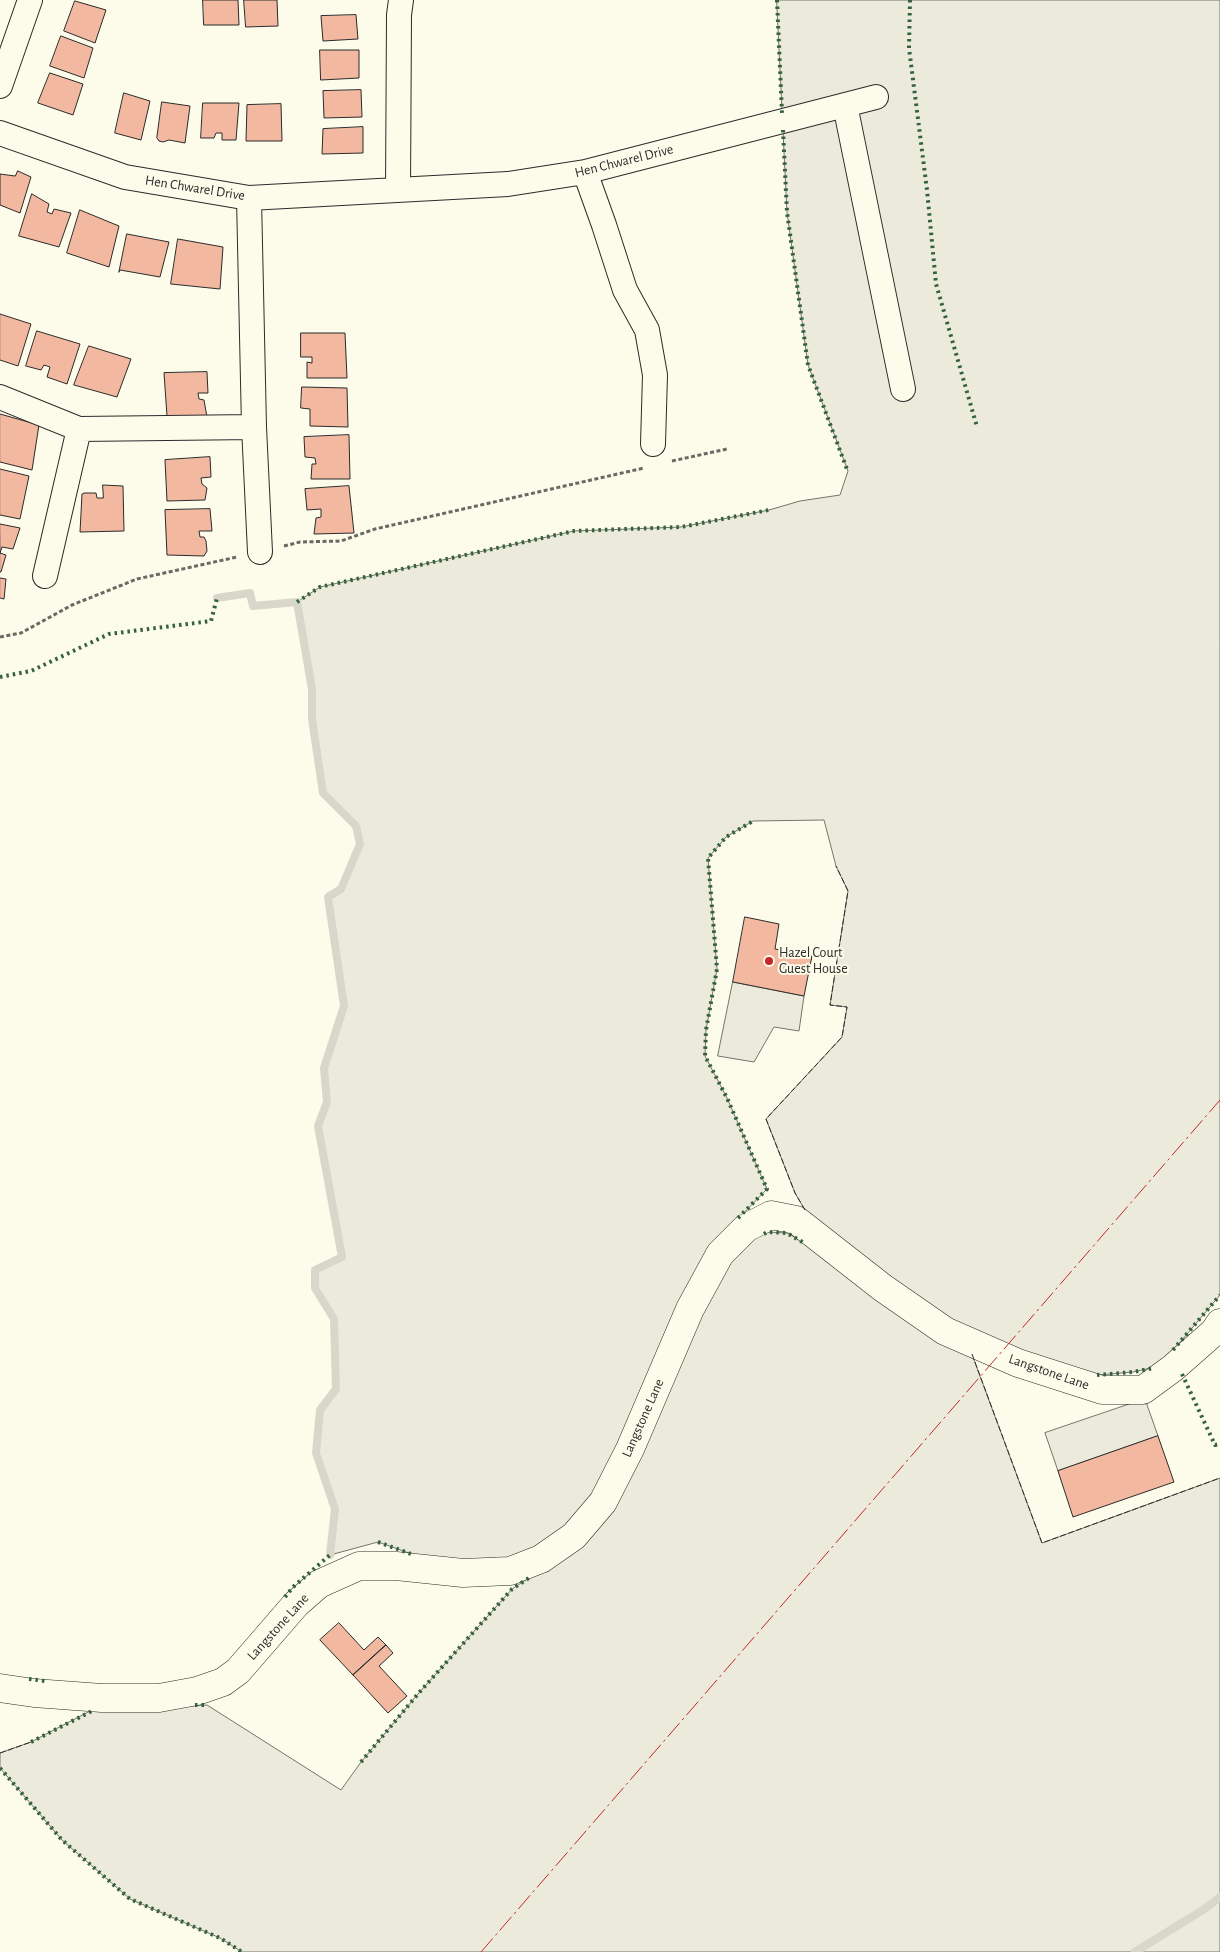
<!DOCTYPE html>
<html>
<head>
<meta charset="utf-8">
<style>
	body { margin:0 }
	canvas { display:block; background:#fdfbea }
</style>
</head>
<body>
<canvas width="1220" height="1952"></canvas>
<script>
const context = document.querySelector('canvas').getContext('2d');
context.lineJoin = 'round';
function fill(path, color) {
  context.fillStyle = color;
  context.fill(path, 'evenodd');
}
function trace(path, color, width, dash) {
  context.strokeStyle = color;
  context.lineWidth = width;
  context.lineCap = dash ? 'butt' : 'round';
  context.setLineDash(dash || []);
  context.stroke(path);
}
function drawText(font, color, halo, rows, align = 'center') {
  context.font = font + ' "Alegreya Sans",sans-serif';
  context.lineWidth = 4;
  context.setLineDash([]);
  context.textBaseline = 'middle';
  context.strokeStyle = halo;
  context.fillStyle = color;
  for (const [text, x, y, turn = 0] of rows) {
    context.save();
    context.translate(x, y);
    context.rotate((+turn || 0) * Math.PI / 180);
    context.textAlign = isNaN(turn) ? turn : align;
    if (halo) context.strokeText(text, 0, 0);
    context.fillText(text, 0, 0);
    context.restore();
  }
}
const green = new Path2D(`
	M 777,0 L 1220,0 L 1220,1295 L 1160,1366 L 1133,1372 L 1099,1375 L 1059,1367 L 950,1320 L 885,1273 L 805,1210 L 795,1193 L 766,1119 L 842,1037 L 847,1007 L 830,1005 L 848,891 L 836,866 L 824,820 L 753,821 L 726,837 L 708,858 L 717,969 L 706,1030 L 705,1056 L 727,1098 L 767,1189 L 733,1224 L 606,1476 L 569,1526 L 535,1552 L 479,1564 L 426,1559 L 378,1542 L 330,1555 L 335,1509 L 316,1453 L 320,1410 L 336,1389 L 334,1319 L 315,1288 L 315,1270 L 342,1257 L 318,1126 L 327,1102 L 324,1068 L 344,1006 L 328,897 L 341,889 L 360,844 L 356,826 L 323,793 L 312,719 L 312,689 L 297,602 L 320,587 L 574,531 L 681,527 L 769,510 L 800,501 L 840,495 L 848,471 L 808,365 L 787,212 Z
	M 767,1232 L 787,1233 L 818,1250 L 971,1352 L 1042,1543 L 1220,1478 L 1220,1952 L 242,1952 L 220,1938 L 130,1899 L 62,1840 L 0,1768 L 0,1753 L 31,1742 L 92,1710 L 207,1705 L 341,1790 L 361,1762 L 417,1695 L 512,1589 L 563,1555 L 679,1357 L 732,1258 L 750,1241 Z`);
const parking = new Path2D(`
	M 733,982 L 804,996 L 799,1031 L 774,1027 L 754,1062 L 718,1056 Z
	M 1145,1399 L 1158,1436 L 1058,1471 L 1045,1433 Z`);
const stream = new Path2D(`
	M 217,598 L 250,593 L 253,606 L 297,602 L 312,689 L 312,719 L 323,793 L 356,826 L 360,844 L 341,889 L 328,897 L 344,1006 L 324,1068 L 327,1102 L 318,1126 L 342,1257 L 315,1270 L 315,1288 L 334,1319 L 336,1389 L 320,1410 L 316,1453 L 335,1509 L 330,1555
	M 1135,1952 L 1206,1908 L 1220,1897`);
const building = new Path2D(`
	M 203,0 L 238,0 L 239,25 L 204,25 Z
	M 244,0 L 277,0 L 278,26 L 246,27 Z
	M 75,1 L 106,10 L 95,43 L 64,31 Z
	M 356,15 L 358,39 L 323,41 L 321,16 Z
	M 61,36 L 93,48 L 84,78 L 50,66 Z
	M 320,50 L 359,50 L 359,78 L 321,80 Z
	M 50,73 L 83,84 L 73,115 L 38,103 Z
	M 361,90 L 362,117 L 324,118 L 323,91 Z
	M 124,93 L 150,101 L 141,140 L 115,133 Z
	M 162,102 L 190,106 L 185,143 L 169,140 L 163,142 L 159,141 L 157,138 Z
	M 203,103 L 239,103 L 236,140 L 222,140 L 222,133 L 216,133 L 214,138 L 201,138 Z
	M 281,104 L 282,141 L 246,141 L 247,105 Z
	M 363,127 L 363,153 L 322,154 L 323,129 Z
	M 18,171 L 31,177 L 20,213 L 0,205 L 0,174 L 15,176 Z
	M 32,194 L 49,204 L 47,212 L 52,214 L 54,209 L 71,213 L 59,247 L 19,236 Z
	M 80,210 L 119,226 L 109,267 L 67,253 Z
	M 127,234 L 169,242 L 160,277 L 120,270 L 119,272 Z
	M 178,239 L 223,247 L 220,289 L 171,284 Z
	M 0,314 L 31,324 L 18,366 L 0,360 Z
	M 37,331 L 80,344 L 67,384 L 47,377 L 50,367 L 44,365 L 41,370 L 26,366 Z
	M 301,333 L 345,333 L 347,378 L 307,378 L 307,362 L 312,363 L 312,357 L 301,357 Z
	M 89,346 L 131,359 L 117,397 L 74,385 Z
	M 207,372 L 208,393 L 198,393 L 199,399 L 204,400 L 207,417 L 167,416 L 164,373 Z
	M 302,387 L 347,388 L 348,427 L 310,426 L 310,409 L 301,408 Z
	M 0,414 L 39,425 L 32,470 L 0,462 Z
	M 349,435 L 350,479 L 311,479 L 312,464 L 316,464 L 315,458 L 305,457 L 304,437 Z
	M 210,457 L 211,477 L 201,478 L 202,484 L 207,488 L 205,500 L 167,501 L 165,460 Z
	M 0,469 L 29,476 L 20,519 L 0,515 Z
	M 103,485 L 123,486 L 124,531 L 80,532 L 82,494 L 84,493 L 96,493 L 97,498 L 103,498 Z
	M 349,486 L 354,533 L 314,534 L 316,518 L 321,517 L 321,509 L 307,510 L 305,489 Z
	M 210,509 L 212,531 L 199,531 L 200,537 L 204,537 L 206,541 L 207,551 L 204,556 L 167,555 L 165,510 Z
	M 0,524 L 20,528 L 13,549 L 2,547 L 0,553 Z
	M 0,553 L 6,555 L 1,572 L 0,572 Z
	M 0,578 L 6,579 L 4,599 L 0,598 Z
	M 745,917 L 779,924 L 775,949 L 812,956 L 804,996 L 733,982 Z
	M 1158,1436 L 1174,1482 L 1073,1517 L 1058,1471 Z
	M 339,1623 L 364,1650 L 378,1637 L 386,1645 L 353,1675 L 320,1640 Z
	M 386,1645 L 393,1653 L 379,1666 L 407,1696 L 388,1713 L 353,1675 Z`);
const path = new Path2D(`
	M 672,461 L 727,449
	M 284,546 L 300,542 L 341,541 L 375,529 L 644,468
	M 0,637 L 21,633 L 72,605 L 137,579 L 237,557`);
const street = new Path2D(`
	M 0,86 L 30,0
	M 845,105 L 903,389
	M 0,133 L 125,177 L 249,198 L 508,184 L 585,172 L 876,97
	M 585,172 L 604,225 L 625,290 L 647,330 L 655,375 L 653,444
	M 398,190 L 399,15 L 401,0
	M 249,198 L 254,427 L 260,552
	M 0,397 L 79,429
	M 45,576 L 79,429 L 254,427`);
const secondary = new Path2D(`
	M 0,1688 L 34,1693 L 102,1698 L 159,1698 L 197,1691 L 223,1682 L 238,1671 L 296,1604 L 319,1584 L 359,1566 L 396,1566 L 463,1573 L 510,1571 L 541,1559 L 574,1536 L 603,1502 L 630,1449 L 690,1309 L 720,1254 L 746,1228 L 771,1215 L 796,1220 L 883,1288 L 945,1331 L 1018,1363 L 1102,1390 L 1143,1390 L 1173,1368 L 1214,1332 L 1220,1323`);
const hedge = new Path2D(`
	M 777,0 L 782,113
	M 910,0 L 909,48 L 927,190 L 936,284 L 977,427
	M 783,130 L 787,212 L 808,365 L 848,472
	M 297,602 L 320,587 L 574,531 L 681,527 L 769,510
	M 0,677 L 31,671 L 109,634 L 211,621 L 217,598
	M 738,1218 L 767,1189 L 727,1098 L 705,1056 L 706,1030 L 717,969 L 708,858 L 726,837 L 753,821
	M 764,1234 L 767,1232 L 787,1233 L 804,1243
	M 1173,1350 L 1220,1295
	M 1182,1374 L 1215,1445 L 1220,1444
	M 1097,1375 L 1133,1372 L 1154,1368
	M 378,1542 L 414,1555
	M 285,1597 L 293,1587 L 330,1555
	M 29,1679 L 45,1681
	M 195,1705 L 207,1705
	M 31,1742 L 94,1710
	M 361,1762 L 417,1695 L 512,1589 L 532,1576
	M 0,1768 L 62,1840 L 130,1899 L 220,1938 L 242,1952`);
const fence = new Path2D(`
	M 805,1210 L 795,1193 L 766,1119 L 842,1037 L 847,1007 L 830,1005 L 848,891 L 836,866
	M 972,1354 L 1042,1543 L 1220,1478
	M 0,1753 L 31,1742`);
const power = new Path2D(`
	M 481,1952 L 1220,1100`);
const markers = [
	[769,961,5,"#c62828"]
];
const streetNames = [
	["Hen Chwarel Drive",624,161,-14],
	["Hen Chwarel Drive",195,188,9],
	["Langstone Lane",1049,1372,19],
	["Langstone Lane",643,1418,-66],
	["Langstone Lane",278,1627,-48]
];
const poiNames = [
	["Hazel Court",779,953],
	["Guest House",779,969]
];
fill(green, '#ecebdb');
trace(green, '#74746e', 1);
fill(parking, '#eceadb');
trace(parking, '#74746e', 1);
trace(stream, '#d8d7c9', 8);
fill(building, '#f2b8a0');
trace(building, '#2b2b2b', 1);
trace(street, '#2b2b2b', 26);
trace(secondary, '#2b2b2b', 29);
trace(path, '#6a6964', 3, [4, 2.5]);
trace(street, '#fdfbea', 24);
trace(secondary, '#fdfbea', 28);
trace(hedge, '#34623c', 4, [2.5, 4]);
trace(fence, '#2b2b2b', 1, [6, 2.5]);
trace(power, '#c62828', 1, [18, 4, 2.5, 4]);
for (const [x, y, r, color] of markers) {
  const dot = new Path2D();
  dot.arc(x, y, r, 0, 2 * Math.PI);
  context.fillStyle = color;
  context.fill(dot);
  trace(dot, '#fdfbea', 2);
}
drawText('14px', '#2b2b2b', '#fdfbea', streetNames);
drawText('14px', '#2b2b2b', '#fdfbea', poiNames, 'left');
</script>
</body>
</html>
